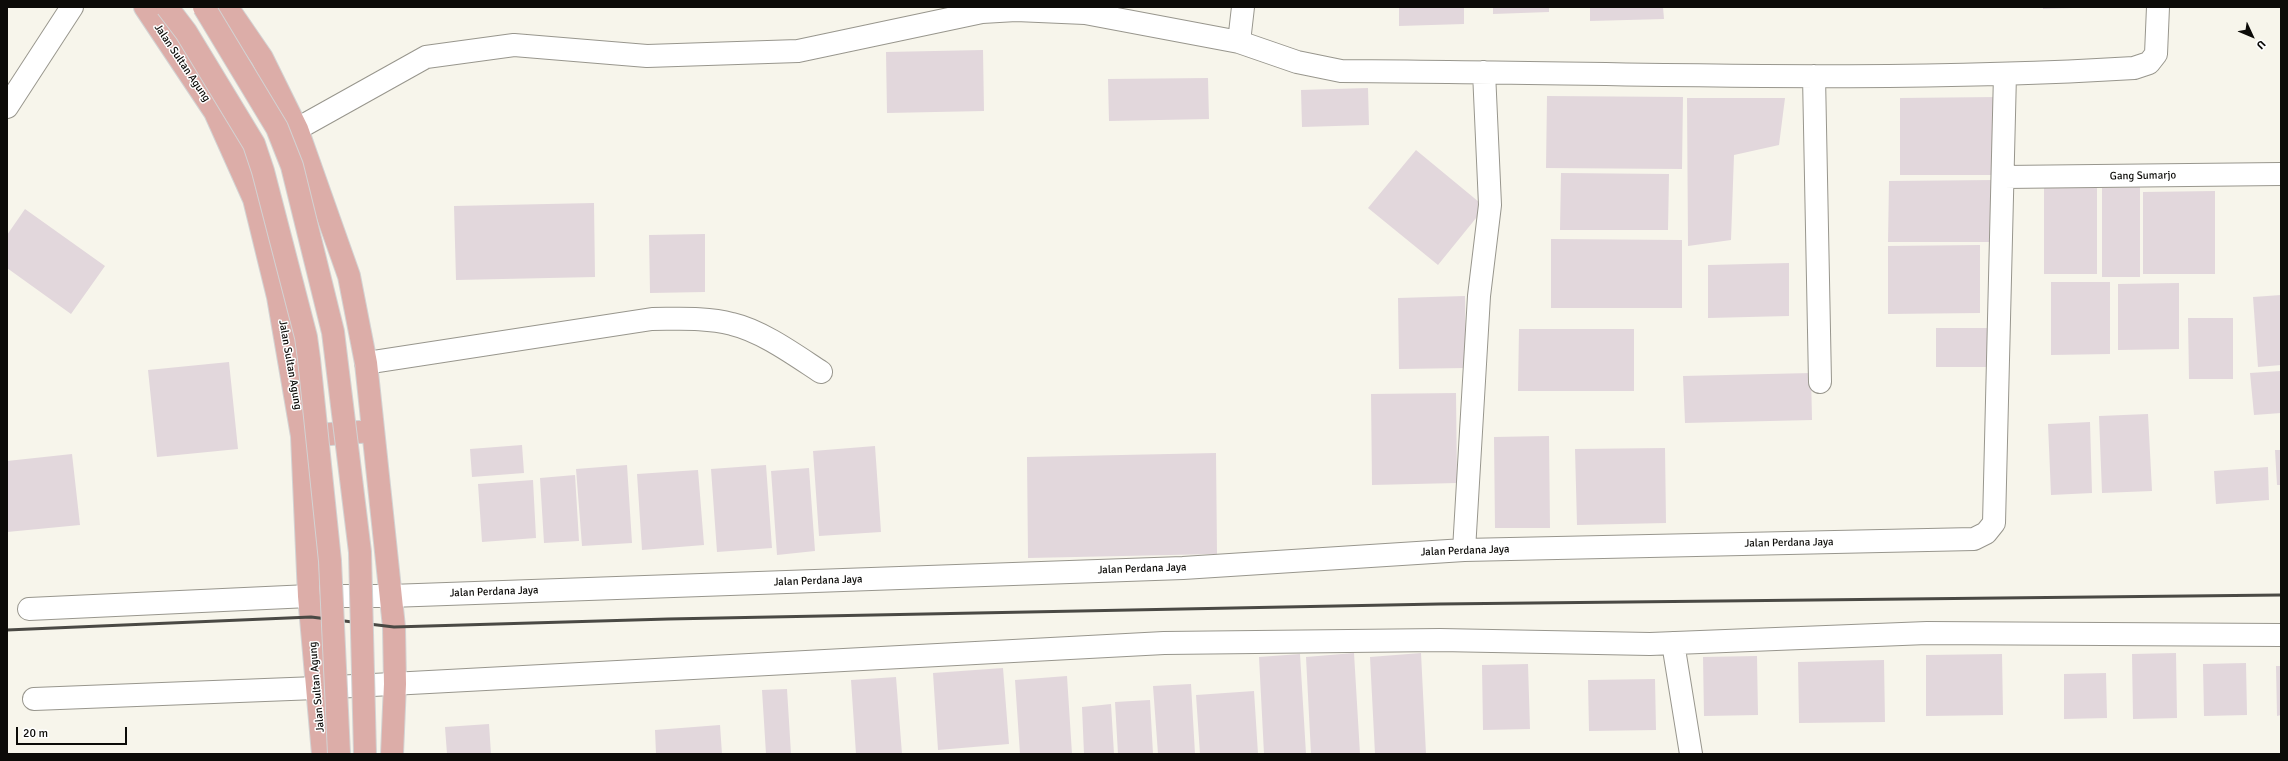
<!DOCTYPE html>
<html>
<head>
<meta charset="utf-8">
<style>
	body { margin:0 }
	#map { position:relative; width:2288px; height:761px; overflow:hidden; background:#f7f5eb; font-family:Signika,sans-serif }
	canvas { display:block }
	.frame { position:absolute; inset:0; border:8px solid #0c0b08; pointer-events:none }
	.north { position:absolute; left:2232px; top:16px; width:40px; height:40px; -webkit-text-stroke:3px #fff; paint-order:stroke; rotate:134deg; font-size:11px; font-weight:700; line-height:16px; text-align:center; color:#0c0b08 }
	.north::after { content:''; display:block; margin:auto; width:14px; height:18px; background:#0c0b08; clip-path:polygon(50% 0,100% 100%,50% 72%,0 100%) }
	.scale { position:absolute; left:16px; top:727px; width:111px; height:18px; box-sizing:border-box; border:2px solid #0c0b08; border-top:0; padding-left:5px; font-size:12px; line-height:14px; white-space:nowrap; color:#0c0b08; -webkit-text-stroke:3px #fff; paint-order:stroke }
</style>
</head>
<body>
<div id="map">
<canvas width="2288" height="761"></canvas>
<div class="frame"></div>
<div class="north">U</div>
<div class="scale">20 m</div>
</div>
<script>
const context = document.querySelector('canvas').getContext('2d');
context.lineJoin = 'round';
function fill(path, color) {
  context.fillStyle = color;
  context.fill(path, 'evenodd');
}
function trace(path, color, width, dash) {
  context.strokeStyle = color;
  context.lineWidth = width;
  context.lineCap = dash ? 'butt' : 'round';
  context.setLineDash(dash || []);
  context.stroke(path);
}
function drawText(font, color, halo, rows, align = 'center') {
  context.font = font + ' Signika,sans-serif';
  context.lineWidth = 3;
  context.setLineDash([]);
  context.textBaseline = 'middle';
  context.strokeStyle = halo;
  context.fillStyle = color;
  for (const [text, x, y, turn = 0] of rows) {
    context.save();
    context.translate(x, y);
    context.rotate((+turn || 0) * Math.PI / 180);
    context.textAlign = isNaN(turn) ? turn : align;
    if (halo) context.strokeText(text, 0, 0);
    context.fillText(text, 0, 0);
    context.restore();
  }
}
const building = new Path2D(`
	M 1399,7 L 1464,7 L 1464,24 L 1399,26 Z
	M 1493,7 L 1549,7 L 1549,12 L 1493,14 Z
	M 1590,7 L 1663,7 L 1664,19 L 1590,21 Z
	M 2043,7 L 2073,7 L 2073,8 L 2043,9 Z
	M 983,50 L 984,111 L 887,113 L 886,52 Z
	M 1208,78 L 1209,119 L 1109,121 L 1108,79 Z
	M 1368,88 L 1369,125 L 1302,127 L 1301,90 Z
	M 1547,96 L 1683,97 L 1682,169 L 1546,168 Z
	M 1997,97 L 1997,175 L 1900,175 L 1900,98 Z
	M 1687,98 L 1785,98 L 1779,145 L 1734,155 L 1731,240 L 1688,246 Z
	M 1416,150 L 1485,207 L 1438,265 L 1368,208 Z
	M 1561,173 L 1669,174 L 1668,230 L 1560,230 Z
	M 1995,180 L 1995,242 L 1888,242 L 1889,181 Z
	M 2097,186 L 2097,274 L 2044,274 L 2044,187 Z
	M 2140,187 L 2140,277 L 2102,277 L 2102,188 Z
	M 2215,191 L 2215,274 L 2143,274 L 2143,192 Z
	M 594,203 L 595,277 L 456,280 L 454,206 Z
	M 25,209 L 105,266 L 71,314 L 7,268 L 7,235 Z
	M 705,234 L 705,292 L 650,293 L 649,235 Z
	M 1551,239 L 1682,240 L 1682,308 L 1551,308 Z
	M 1980,245 L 1980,313 L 1888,314 L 1888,246 Z
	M 1789,263 L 1789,316 L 1708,318 L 1708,265 Z
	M 2051,282 L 2110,282 L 2110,354 L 2051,355 Z
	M 2179,283 L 2179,349 L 2118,350 L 2118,284 Z
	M 2281,295 L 2281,365 L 2258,367 L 2253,297 Z
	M 1465,296 L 1466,368 L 1399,369 L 1398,298 Z
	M 2188,318 L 2233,318 L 2233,379 L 2189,379 Z
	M 1936,328 L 1987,328 L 1987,367 L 1936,367 Z
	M 1519,329 L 1634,329 L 1634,391 L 1518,391 Z
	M 229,362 L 238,449 L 157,457 L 148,370 Z
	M 2281,371 L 2281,413 L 2254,415 L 2250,373 Z
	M 1811,373 L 1812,420 L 1685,423 L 1683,376 Z
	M 1456,393 L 1457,483 L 1372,485 L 1371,394 Z
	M 2148,414 L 2152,491 L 2102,493 L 2099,416 Z
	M 2090,422 L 2092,493 L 2051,495 L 2048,424 Z
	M 1549,436 L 1550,528 L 1495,528 L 1494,437 Z
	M 522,445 L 524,473 L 472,477 L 470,449 Z
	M 875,446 L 881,532 L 819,536 L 813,451 Z
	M 1665,448 L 1666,523 L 1577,525 L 1575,449 Z
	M 2275,450 L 2281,450 L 2281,485 L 2277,485 Z
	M 1216,453 L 1217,554 L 1028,558 L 1027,457 Z
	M 72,454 L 80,525 L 7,532 L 7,461 Z
	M 627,465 L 632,543 L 582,546 L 576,469 Z
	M 766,465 L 772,548 L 717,552 L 711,469 Z
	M 2268,467 L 2269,500 L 2216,504 L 2214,471 Z
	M 809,468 L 815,551 L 777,555 L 771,471 Z
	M 698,470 L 704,545 L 642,550 L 637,474 Z
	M 575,475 L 579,541 L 544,543 L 540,478 Z
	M 533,480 L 536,538 L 482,542 L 478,484 Z
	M 1354,653 L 1360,754 L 1311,754 L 1306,657 Z
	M 1421,653 L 1426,754 L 1375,754 L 1370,657 Z
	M 2176,653 L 2177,718 L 2133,719 L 2132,654 Z
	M 1300,654 L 1306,754 L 1264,754 L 1259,657 Z
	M 2002,654 L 2003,715 L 1926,716 L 1926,655 Z
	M 1757,656 L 1758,715 L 1704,716 L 1703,657 Z
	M 1884,660 L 1885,722 L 1799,723 L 1798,662 Z
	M 2246,663 L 2247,715 L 2204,716 L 2203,664 Z
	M 1528,664 L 1530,729 L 1483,730 L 1482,665 Z
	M 2276,666 L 2281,666 L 2281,715 L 2277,716 Z
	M 1003,668 L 1009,744 L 938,750 L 933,673 Z
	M 2106,673 L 2107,718 L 2064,719 L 2064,674 Z
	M 1067,676 L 1072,754 L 1020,754 L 1015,680 Z
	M 896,677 L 902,754 L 856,754 L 851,680 Z
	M 1655,679 L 1656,730 L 1589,731 L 1588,680 Z
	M 1191,684 L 1195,754 L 1158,754 L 1153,686 Z
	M 787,689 L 791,754 L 766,754 L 762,690 Z
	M 1254,691 L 1258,754 L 1200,754 L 1196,695 Z
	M 1150,700 L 1153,754 L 1118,754 L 1115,702 Z
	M 1111,704 L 1114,754 L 1084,754 L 1082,707 Z
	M 489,724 L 491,754 L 447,754 L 445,727 Z
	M 720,725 L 722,754 L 656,754 L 655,730 Z`);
const street = new Path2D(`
	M 1243,7 L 1239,42 L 1297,62 L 1341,71 C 1605,72 1870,84 2134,68 L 2149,63 L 2156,54 L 2158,7
	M 1814,76 L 1820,382
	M 7,107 L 72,7
	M 297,129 L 426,57 L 514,45 L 647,56 L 798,51 L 982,12 L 1016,10 L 1085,13 L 1239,42
	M 2004,177 L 2281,174
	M 366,363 L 652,319 C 678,319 706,317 732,324 C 762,331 795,355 821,372
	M 1464,550 L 1479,296 L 1490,205 L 1484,72
	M 29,609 L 309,596 L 390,596 L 1183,568 L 1464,550 L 1974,539 L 1986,533 L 1994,523 L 2005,74
	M 1673,643 L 1691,754
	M 34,699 L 316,688 L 1164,643 L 1440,640 L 1650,644 L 1927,633 L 2281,635`);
const primary = new Path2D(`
	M 145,7 L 215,112 L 254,199 L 278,297 L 302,436 L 309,596 L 323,754
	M 227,7 L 262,58 L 297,129 L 349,276 L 366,363 L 394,627 L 395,684 L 392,754
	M 302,436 L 373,431`);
const rail = new Path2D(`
	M 7,630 L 311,617 L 394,627 L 668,619 L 1439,604 L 2281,595`);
const primaryBridge = new Path2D(`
	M 167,7 L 186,32 L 254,144 L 263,171 L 306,337 L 309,359 L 330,561 L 339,754
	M 204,7 L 277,128 L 292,166 L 333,332 L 360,552 L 365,754`);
const streetNames = [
	["Jalan Sultan Agung",182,63,56],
	["Gang Sumarjo",2143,176,-1],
	["Jalan Sultan Agung",290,365,80],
	["Jalan Perdana Jaya",1789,543,-1],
	["Jalan Perdana Jaya",1465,551,-2],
	["Jalan Perdana Jaya",1142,569,-2],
	["Jalan Perdana Jaya",818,581,-2],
	["Jalan Perdana Jaya",494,592,-2],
	["Jalan Sultan Agung",317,687,-95]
];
fill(building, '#e2d7dc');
trace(street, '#98968d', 24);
trace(primary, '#d3d3d3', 24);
trace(street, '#fff', 22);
trace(primary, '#dcada8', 22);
trace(rail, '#4a4944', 3);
trace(primaryBridge, '#d3d3d3', 24, []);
trace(primaryBridge, '#dcada8', 22);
drawText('11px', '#0c0b08', '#fff', streetNames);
</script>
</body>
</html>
